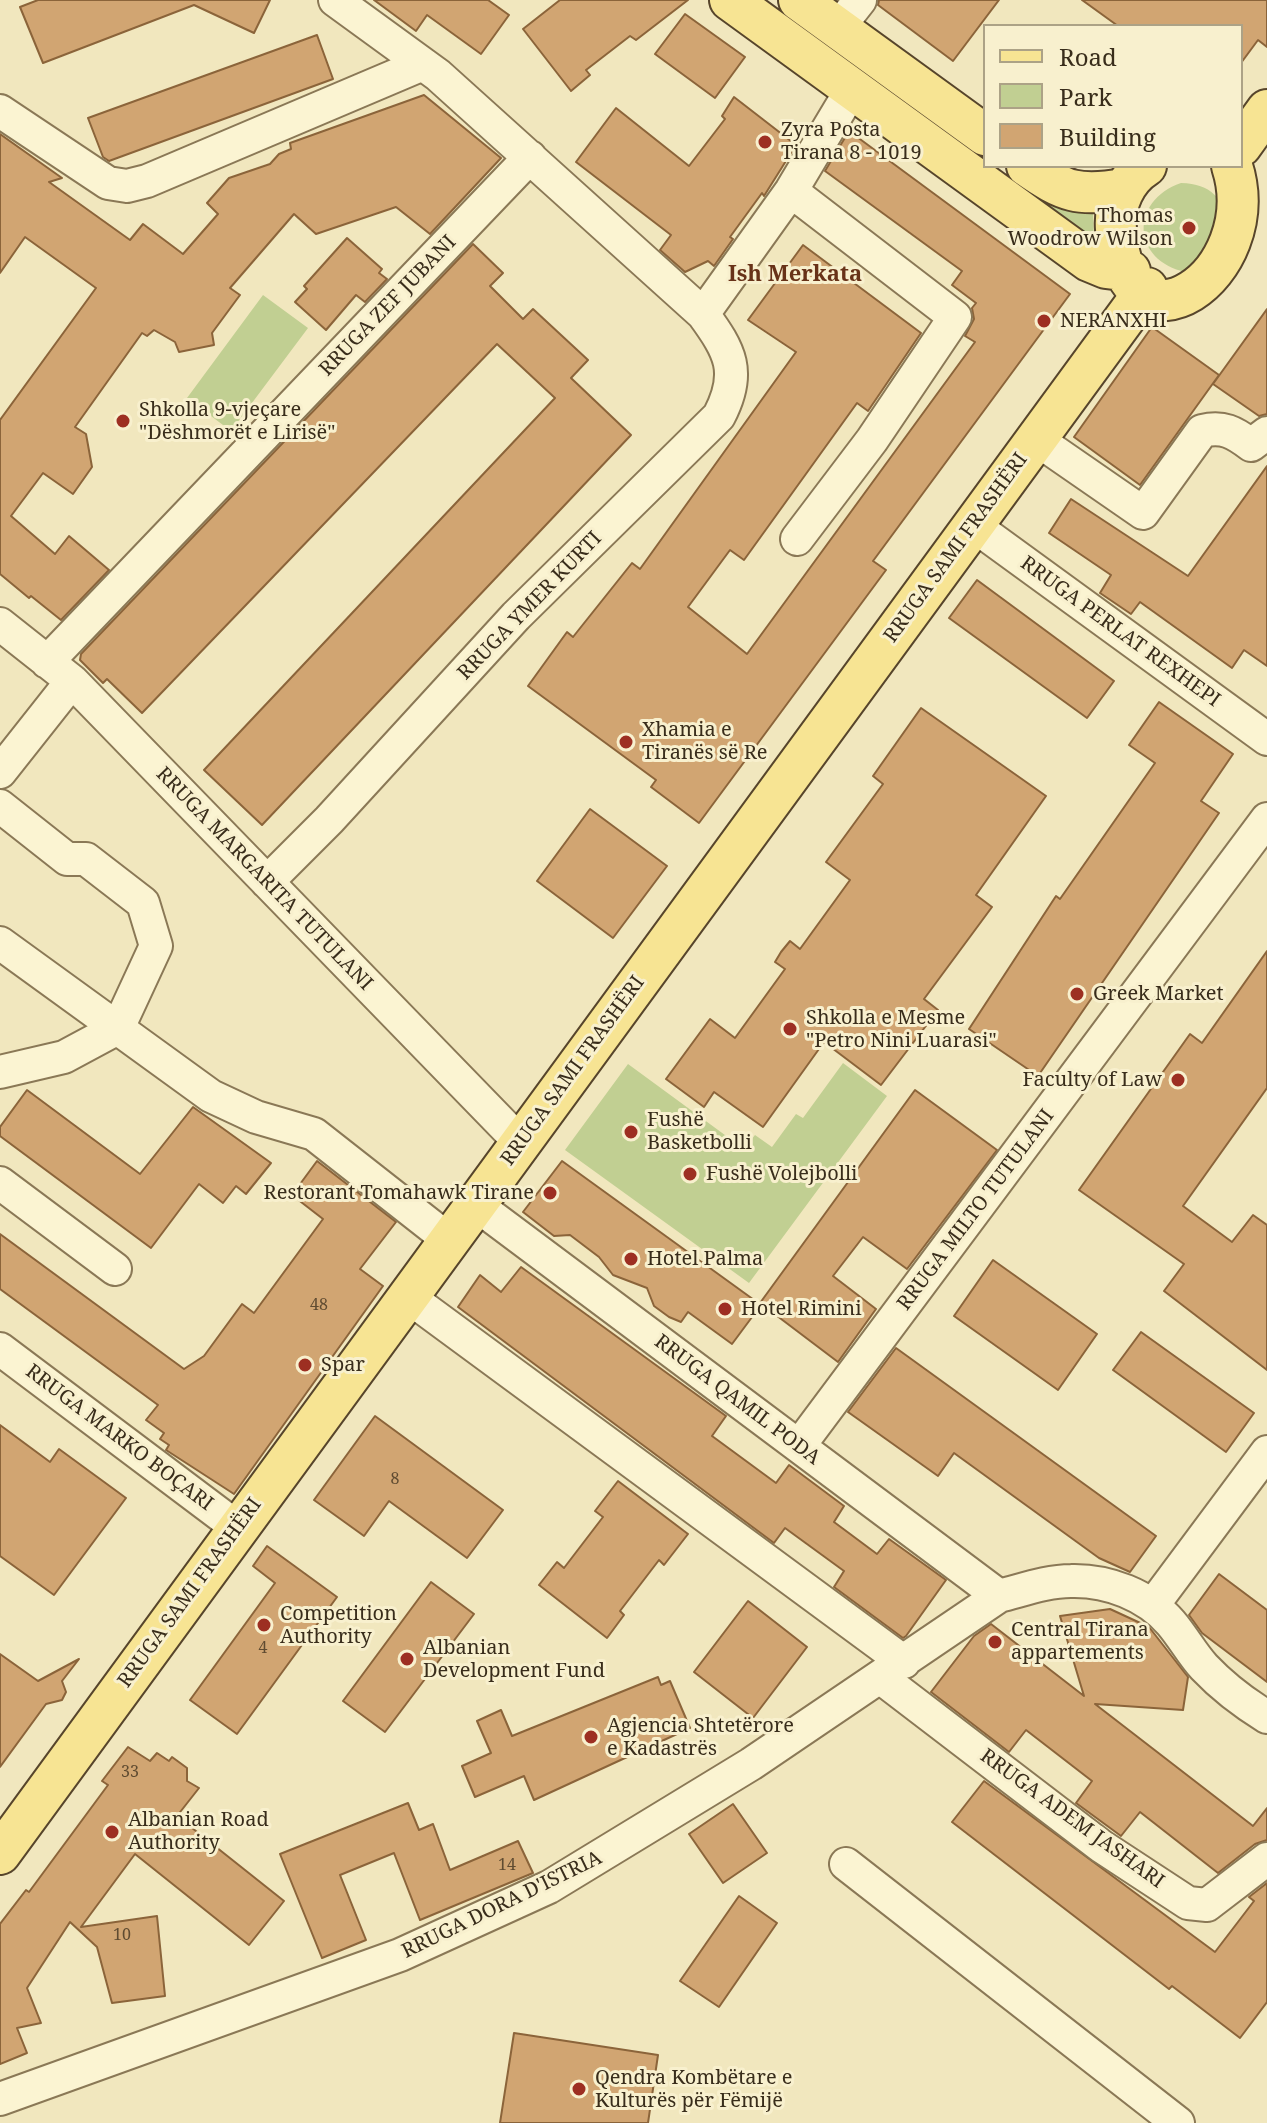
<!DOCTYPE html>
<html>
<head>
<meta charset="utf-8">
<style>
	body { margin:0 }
	#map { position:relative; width:1267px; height:2123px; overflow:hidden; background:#f1e7be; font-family:"Noto Serif",serif }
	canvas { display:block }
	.legend { position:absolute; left:983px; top:24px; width:260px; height:144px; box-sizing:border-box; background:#f8f0ce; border:2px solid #aca286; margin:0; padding:10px 14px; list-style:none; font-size:24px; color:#392d1b }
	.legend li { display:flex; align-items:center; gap:16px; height:40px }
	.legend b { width:40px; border:2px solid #aca286 }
</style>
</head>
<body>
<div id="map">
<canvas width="1267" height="2123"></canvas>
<ul class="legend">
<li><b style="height:10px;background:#f7e493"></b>Road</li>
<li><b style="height:22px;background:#c1cf92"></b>Park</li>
<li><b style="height:22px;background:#d1a572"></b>Building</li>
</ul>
</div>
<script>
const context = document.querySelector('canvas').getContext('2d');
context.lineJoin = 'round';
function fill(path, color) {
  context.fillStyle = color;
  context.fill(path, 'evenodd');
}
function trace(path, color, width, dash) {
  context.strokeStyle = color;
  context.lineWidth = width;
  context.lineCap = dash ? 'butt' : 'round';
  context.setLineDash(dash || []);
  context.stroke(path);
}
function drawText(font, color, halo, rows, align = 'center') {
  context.font = font + ' "Noto Serif",serif';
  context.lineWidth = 6;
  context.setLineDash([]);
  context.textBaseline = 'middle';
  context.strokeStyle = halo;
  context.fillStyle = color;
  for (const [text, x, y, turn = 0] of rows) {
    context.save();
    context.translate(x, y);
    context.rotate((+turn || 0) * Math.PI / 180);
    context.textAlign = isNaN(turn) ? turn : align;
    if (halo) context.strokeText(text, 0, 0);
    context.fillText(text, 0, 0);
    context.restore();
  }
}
const green = new Path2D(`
	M 1181,183 C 1212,184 1221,198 1232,224 L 1186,272 C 1132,261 1129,201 1181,183 Z
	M 1051,200 L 1093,210 L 1094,240 L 1045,209 Z
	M 263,295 L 308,328 L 231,431 L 187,398 Z
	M 843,1063 L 887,1096 L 749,1283 L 565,1150 L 628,1064 L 744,1149 L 755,1135 L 772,1147 L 796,1114 L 803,1118 Z`);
const building = new Path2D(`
	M 38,0 L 270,0 L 254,33 L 194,5 L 43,63 L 20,7 Z
	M 374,0 L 488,0 L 509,15 L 481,54 L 427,15 L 416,31 Z
	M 560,0 L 688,0 L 636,40 L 630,36 L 586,70 L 590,75 L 571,91 L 523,29 Z
	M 879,0 L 999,0 L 953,61 L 878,5 Z
	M 1082,0 L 1267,0 L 1267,47 L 1258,40 L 1241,63 L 1241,26 L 1118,26 Z
	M 685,14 L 745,57 L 715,98 L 655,54 Z
	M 317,35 L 333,79 L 109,161 L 103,157 L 88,118 Z
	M 424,95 L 501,158 L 430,234 L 396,207 L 316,234 L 294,214 L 230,288 L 240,295 L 212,333 L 214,345 L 179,352 L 175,342 L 154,330 L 147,336 L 142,333 L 75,427 L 86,434 L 92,467 L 73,494 L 43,473 L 11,516 L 55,554 L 69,536 L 109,570 L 61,620 L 31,596 L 29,598 L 0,574 L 0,420 L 96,288 L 25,237 L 0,273 L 0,134 L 62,178 L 49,182 L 130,240 L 143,224 L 183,254 L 218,214 L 207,203 L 229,178 L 270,164 L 279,154 L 291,149 L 290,143 Z
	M 734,97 L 796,145 L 764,196 L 762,193 L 730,237 L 733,239 L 714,266 L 708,261 L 685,272 L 660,250 L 671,235 L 576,162 L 616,108 L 689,166 L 725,119 L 722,116 Z
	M 849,131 L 1070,294 L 873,561 L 886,570 L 699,823 L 651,787 L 656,780 L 528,686 L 567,632 L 573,637 L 632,563 L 640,569 L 796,352 L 748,320 L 803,245 L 921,333 L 868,411 L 857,403 L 744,560 L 730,550 L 688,607 L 747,654 L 975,342 L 965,336 L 974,319 L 972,308 L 976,303 L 952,285 L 962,271 L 825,171 Z
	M 347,238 L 382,269 L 379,273 L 387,279 L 365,302 L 356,295 L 326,330 L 295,302 L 307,289 L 304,286 Z
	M 473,244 L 503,273 L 490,286 L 523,319 L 533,309 L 588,360 L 571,378 L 631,435 L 262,825 L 204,770 L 555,398 L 497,344 L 142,713 L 107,679 L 103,683 L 80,660 L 81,654 Z
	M 1267,309 L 1267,414 L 1259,416 L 1213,384 Z
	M 1152,327 L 1219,375 L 1140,485 L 1074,437 Z
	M 1267,466 L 1267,666 L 1244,650 L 1232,668 L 1140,602 L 1131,614 L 1100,593 L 1111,575 L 1049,533 L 1071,499 L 1188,576 Z
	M 977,580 L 1114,681 L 1087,718 L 949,618 Z
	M 1159,702 L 1233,754 L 1201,801 L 1219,813 L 1038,1076 L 969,1029 L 1056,896 L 1060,899 L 1155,763 L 1129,745 Z
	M 921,708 L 1046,796 L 976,895 L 992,907 L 924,999 L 938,1010 L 881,1085 L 824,1042 L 763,1127 L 714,1092 L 704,1107 L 666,1079 L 710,1019 L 735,1038 L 785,969 L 775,962 L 781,952 L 790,941 L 800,949 L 850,880 L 826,862 L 883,784 L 873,776 Z
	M 590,809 L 667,866 L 613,938 L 537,881 Z
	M 1267,951 L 1267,1088 L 1183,1206 L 1232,1242 L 1253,1215 L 1267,1225 L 1267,1370 L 1164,1291 L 1184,1264 L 1079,1190 L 1190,1034 L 1202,1043 Z
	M 27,1090 L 140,1174 L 193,1107 L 271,1163 L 246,1194 L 236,1186 L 223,1203 L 199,1184 L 151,1248 L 0,1136 L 0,1127 Z
	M 915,1090 L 997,1150 L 907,1269 L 863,1237 L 833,1276 L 876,1309 L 838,1362 L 760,1303 Z
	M 317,1161 L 396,1222 L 360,1269 L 383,1286 L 234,1494 L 166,1450 L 169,1445 L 160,1439 L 164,1433 L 146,1420 L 158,1405 L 0,1289 L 0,1234 L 184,1369 L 204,1356 L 242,1304 L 254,1313 L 323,1219 L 292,1195 Z
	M 562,1161 L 761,1305 L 732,1344 L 688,1312 L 681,1322 L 669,1317 L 654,1306 L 647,1288 L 613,1275 L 599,1257 L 570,1235 L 554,1236 L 523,1212 Z
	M 993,1260 L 1097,1334 L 1058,1390 L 954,1316 Z
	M 521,1267 L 726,1416 L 712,1436 L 776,1483 L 789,1465 L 844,1506 L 834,1522 L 877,1554 L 889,1539 L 946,1580 L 906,1636 L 903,1638 L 834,1587 L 844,1571 L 785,1528 L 774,1543 L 458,1307 L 480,1275 L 501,1292 Z
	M 1141,1332 L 1254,1413 L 1226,1452 L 1113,1370 Z
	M 896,1348 L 1156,1536 L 1130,1572 L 1099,1558 L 954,1453 L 938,1476 L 848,1412 Z
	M 375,1416 L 503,1510 L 467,1558 L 389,1501 L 364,1536 L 314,1500 Z
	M 0,1425 L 50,1462 L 59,1449 L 126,1498 L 54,1595 L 0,1556 Z
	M 618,1481 L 688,1534 L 664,1565 L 659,1560 L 620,1611 L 624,1615 L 607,1638 L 539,1585 L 557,1562 L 564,1568 L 603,1517 L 595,1511 Z
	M 267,1546 L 337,1597 L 237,1734 L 190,1700 L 275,1583 L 253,1566 Z
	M 1219,1574 L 1267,1610 L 1267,1682 L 1202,1633 L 1189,1615 Z
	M 431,1582 L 474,1614 L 385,1732 L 343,1701 Z
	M 748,1601 L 807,1647 L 753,1718 L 694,1672 Z
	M 1110,1609 L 1149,1627 L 1188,1677 L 1183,1710 L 1095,1704 L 1253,1826 L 1267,1808 L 1267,1840 L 1255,1844 L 1218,1873 L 1140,1812 L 1121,1836 L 1076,1803 L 1092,1781 L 1026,1730 L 1009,1752 L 931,1692 L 974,1636 L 991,1624 L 1084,1696 L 1060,1616 Z
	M 0,1654 L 38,1681 L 79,1659 L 62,1681 L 66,1692 L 62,1700 L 46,1704 L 0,1767 Z
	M 658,1677 L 661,1685 L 670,1681 L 690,1728 L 534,1800 L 524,1776 L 475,1797 L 462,1766 L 491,1753 L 477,1721 L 501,1710 L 512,1736 Z
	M 128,1747 L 150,1761 L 157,1753 L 169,1761 L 172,1757 L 187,1768 L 187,1781 L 199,1788 L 177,1816 L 284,1901 L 249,1945 L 135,1854 L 81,1927 L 157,1916 L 165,1996 L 112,2003 L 97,1947 L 70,1922 L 27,1988 L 41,2023 L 17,2028 L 27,2053 L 0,2064 L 0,1924 L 26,1890 L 29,1892 L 108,1785 L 102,1781 Z
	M 984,1781 L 1215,1952 L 1254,1901 L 1249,1897 L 1267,1883 L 1267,2002 L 1240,2038 L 1172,1986 L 1169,1989 L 952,1822 Z
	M 408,1803 L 419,1830 L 433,1824 L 450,1870 L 518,1841 L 533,1873 L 420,1920 L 394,1853 L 340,1875 L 366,1940 L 322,1958 L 280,1854 Z
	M 733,1804 L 767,1853 L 723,1883 L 689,1834 Z
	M 739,1896 L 777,1923 L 719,2007 L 680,1981 Z
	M 514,2033 L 658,2055 L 648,2123 L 500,2123 Z`);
const minor = new Path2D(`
	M 838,28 L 860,0
	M 0,111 L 108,183 L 127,186 L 147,181 L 423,64
	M 791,191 L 955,317 L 872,440 L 797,539
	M 703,314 L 791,191 L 852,89
	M 1036,439 L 1143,513 L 1202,431 C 1223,426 1234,432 1251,445 L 1267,433
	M 973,525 L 1267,739
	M 0,624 L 72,681 L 520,1142
	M 47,662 L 530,157
	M 0,772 L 72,681
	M 0,806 L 67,859 L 86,859 L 143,903 L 156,946 L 118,1028 L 64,1057 L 0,1072
	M 267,882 L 329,820 L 516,616 L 719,416 C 742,372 730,351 703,314 L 438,75 L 335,0
	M 0,943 L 211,1096 L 256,1117 L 314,1134 L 449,1240
	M 0,1183 L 115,1269
	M 475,1204 L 999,1596
	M 407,1296 L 904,1662
	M 0,1349 L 238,1528
	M 799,1446 L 1267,819
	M 1153,1605 L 1267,1452
	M 880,1677 L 1101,1846 L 1188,1903 L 1207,1905 L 1267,1859
	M 846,1864 L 1178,2123
	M 0,2099 L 400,1955 L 549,1887 L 751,1764 L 999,1596 C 1023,1590 1047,1581 1071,1581 C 1108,1580 1147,1595 1171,1623 C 1183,1637 1192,1654 1204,1667 C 1223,1687 1244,1703 1267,1717`);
const major = new Path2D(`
	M 730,0 L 1089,261 L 1106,268 L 1130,271
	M 799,0 L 985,135
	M 1241,146 L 1267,110
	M 1027,166 C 1064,192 1079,197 1124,189
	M 1146,166 C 1125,179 1114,205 1116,229 C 1126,371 1267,274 1232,166
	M 0,1854 L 1147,288`);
const markers = [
	[765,142,8,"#9d2f22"],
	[1189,228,8,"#9d2f22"],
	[1044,321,8,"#9d2f22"],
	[123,421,8,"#9d2f22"],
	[626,742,8,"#9d2f22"],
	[1077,994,8,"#9d2f22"],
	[790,1029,8,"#9d2f22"],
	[1178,1080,8,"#9d2f22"],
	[631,1132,8,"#9d2f22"],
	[690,1174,8,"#9d2f22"],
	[550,1193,8,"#9d2f22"],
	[631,1259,8,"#9d2f22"],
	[725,1309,8,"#9d2f22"],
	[305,1365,8,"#9d2f22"],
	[264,1625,8,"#9d2f22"],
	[995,1642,8,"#9d2f22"],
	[407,1659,8,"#9d2f22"],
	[591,1737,8,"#9d2f22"],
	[112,1832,8,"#9d2f22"],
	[579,2089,8,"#9d2f22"]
];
const numberNames = [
	["48",319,1305],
	["8",395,1479],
	["4",263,1648],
	["33",130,1772],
	["14",507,1865],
	["10",122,1935]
];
const poiNames = [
	["Zyra Posta",781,130],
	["Tirana 8 - 1019",781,153],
	["Thomas",1173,216,"right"],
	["Woodrow Wilson",1173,239,"right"],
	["NERANXHI",1060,321],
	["Shkolla 9-vjeçare",139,410],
	["\"Dëshmorët e Lirisë\"",139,433],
	["Xhamia e",642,730],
	["Tiranës së Re",642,753],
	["Greek Market",1093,994],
	["Shkolla e Mesme",806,1018],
	["\"Petro Nini Luarasi\"",806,1041],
	["Faculty of Law",1162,1080,"right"],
	["Fushë",647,1120],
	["Basketbolli",647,1143],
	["Fushë Volejbolli",706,1174],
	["Restorant Tomahawk Tirane",534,1193,"right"],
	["Hotel Palma",647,1259],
	["Hotel Rimini",741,1309],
	["Spar",321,1365],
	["Competition",280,1614],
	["Authority",280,1637],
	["Central Tirana",1011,1630],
	["appartements",1011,1653],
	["Albanian",423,1648],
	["Development Fund",423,1671],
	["Agjencia Shtetërore",607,1726],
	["e Kadastrës",607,1749],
	["Albanian Road",128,1820],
	["Authority",128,1843],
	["Qendra Kombëtare e",595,2078],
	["Kulturës për Fëmijë",595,2101]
];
const streetNames = [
	["RRUGA ZEF JUBANI",388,306,-46],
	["RRUGA SAMI FRASHËRI",956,548,-54],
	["RRUGA YMER KURTI",530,606,-46],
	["RRUGA PERLAT REXHEPI",1120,632,36],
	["RRUGA MARGARITA TUTULANI",264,879,46],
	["RRUGA SAMI FRASHËRI",573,1071,-54],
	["RRUGA MILTO TUTULANI",976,1210,-53],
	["RRUGA QAMIL PODA",737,1400,37],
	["RRUGA MARKO BOÇARI",119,1438,37],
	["RRUGA SAMI FRASHËRI",190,1593,-54],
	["RRUGA ADEM JASHARI",1072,1819,36],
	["RRUGA DORA D'ISTRIA",502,1905,-26]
];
const neighbourhoodNames = [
	["Ish Merkata",795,275]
];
fill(green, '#c1cf92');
fill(building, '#d1a572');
trace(building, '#8b643a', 2);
trace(minor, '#8a7856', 36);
trace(major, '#57452b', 44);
trace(minor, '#fbf4d2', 32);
trace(major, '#f7e493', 40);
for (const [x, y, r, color] of markers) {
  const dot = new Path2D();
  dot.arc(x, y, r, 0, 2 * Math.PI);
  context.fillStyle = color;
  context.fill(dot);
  trace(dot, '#f8f0ce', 3);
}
drawText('16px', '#5f4b31', null, numberNames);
drawText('20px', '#392d1b', '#f8f0ce', poiNames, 'left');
drawText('20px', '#392d1b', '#f8f0ce', streetNames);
drawText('bold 22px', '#683218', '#f8f0ce', neighbourhoodNames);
</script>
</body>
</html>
